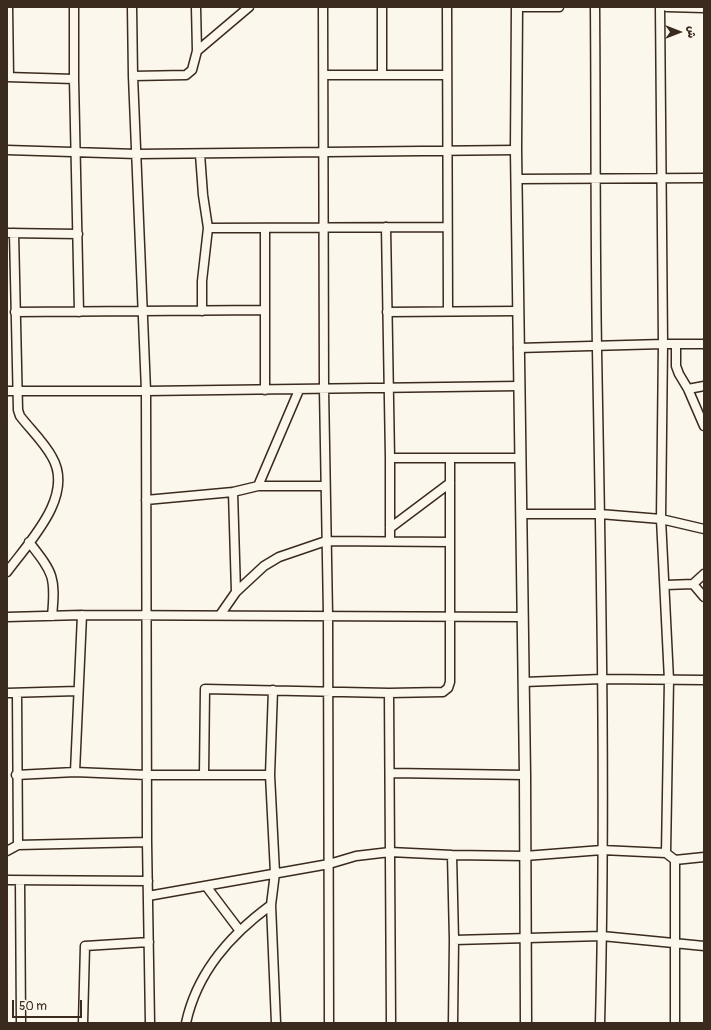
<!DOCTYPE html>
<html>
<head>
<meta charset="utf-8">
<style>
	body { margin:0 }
	#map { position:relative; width:711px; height:1030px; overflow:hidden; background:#fbf7ec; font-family:Pangolin,"Playpen Sans Arabic",sans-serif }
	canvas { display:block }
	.frame { position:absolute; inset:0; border:8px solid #3b2a1e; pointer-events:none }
	.north { position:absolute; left:659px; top:12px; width:40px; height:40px; -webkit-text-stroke:3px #fbf7ec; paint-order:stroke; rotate:90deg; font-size:11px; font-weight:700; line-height:16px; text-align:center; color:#3b2a1e }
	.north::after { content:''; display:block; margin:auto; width:14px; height:18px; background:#3b2a1e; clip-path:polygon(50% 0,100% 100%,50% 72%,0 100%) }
	.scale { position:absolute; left:12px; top:1000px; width:70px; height:18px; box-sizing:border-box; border:2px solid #3b2a1e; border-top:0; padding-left:5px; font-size:12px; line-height:14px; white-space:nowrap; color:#3b2a1e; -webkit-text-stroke:3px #fbf7ec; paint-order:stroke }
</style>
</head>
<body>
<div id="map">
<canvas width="711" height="1030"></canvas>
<div class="frame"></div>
<div class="north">ش</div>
<div class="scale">50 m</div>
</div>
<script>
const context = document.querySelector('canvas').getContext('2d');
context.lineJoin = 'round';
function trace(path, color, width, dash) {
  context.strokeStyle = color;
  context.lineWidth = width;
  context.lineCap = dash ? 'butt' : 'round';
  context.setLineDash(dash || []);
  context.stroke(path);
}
const minor = new Path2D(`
	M 8,7 L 9,77
	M 74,7 L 74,79 L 79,312
	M 132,7 L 133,76 L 146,391 L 147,842 L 150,1023
	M 323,7 L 324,389 L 328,615 L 329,1023
	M 447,7 L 448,311
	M 517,7 L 559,7
	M 595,7 C 596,121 595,235 597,349 C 601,574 606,798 600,1023
	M 660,7 L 663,344 L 661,519 L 669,680 L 666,853
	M 667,7 L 704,8
	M 197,51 L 249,7
	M 324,75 L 447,75
	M 382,75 L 382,7
	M 133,76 L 186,75 L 192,70 L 197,51 L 196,7
	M 7,77 L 74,79
	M 7,150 L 137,154 L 516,150
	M 200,154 L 203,195 L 208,228 L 202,281 L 202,311
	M 516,179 L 704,178
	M 386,227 L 390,458 L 390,541
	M 208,228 L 447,227
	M 265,228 L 265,390
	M 7,233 L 78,234
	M 15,312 L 265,310
	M 387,312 L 518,311
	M 676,344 L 676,366 L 679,374 L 688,389 L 704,426
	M 518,348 L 663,344 L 704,344
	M 688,389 L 704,386
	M 7,391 L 146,391 L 519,386
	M 390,458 L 520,458
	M 258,486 L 299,390
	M 146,500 L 233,492 L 258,486 L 325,486
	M 522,514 L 600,514 L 661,519 L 704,529
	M 390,528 L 450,483
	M 29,542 C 53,573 56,576 52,616
	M 7,572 C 29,542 75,496 52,457 C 44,442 30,429 20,416 L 18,410 L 14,233
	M 693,584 L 704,597
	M 666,585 L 693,584 L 704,574
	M 236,592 L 264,566 L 279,557 L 326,541 L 450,542
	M 220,615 L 236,592 L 233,492
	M 7,617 L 82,615 L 522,617
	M 524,682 L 602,679 L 704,680
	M 273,690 L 270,775 L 275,873 L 271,905 L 276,1023
	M 7,693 L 77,691
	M 17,693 L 18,845
	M 389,693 L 391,1023
	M 75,772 L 82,615
	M 391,773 L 525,775
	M 16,775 L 75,772 L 147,775 L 270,775
	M 204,775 L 205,689 L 389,693 L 443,692 L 448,688 L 450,682 L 450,458
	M 7,851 L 18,845 L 147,842
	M 452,855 L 454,940 L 453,1023
	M 7,880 L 148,881
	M 20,881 L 21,1023
	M 206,886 L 240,931
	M 148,896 L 329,864 L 356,856 L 390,852 L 452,855 L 525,856 L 602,850 L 666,853 L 675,860 L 704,857
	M 454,940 L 602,936 L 704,946
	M 83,1023 L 85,946 L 149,942
	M 186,1023 C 197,972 230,935 271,905
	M 675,1023 L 675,860`);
const tertiary = new Path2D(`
	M 517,7 L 516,150 L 525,775 L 526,1023`);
trace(minor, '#3b2a1e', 11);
trace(tertiary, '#3b2a1e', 13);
trace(minor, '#fbf7ec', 8);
trace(tertiary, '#fbf7ec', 10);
</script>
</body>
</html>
